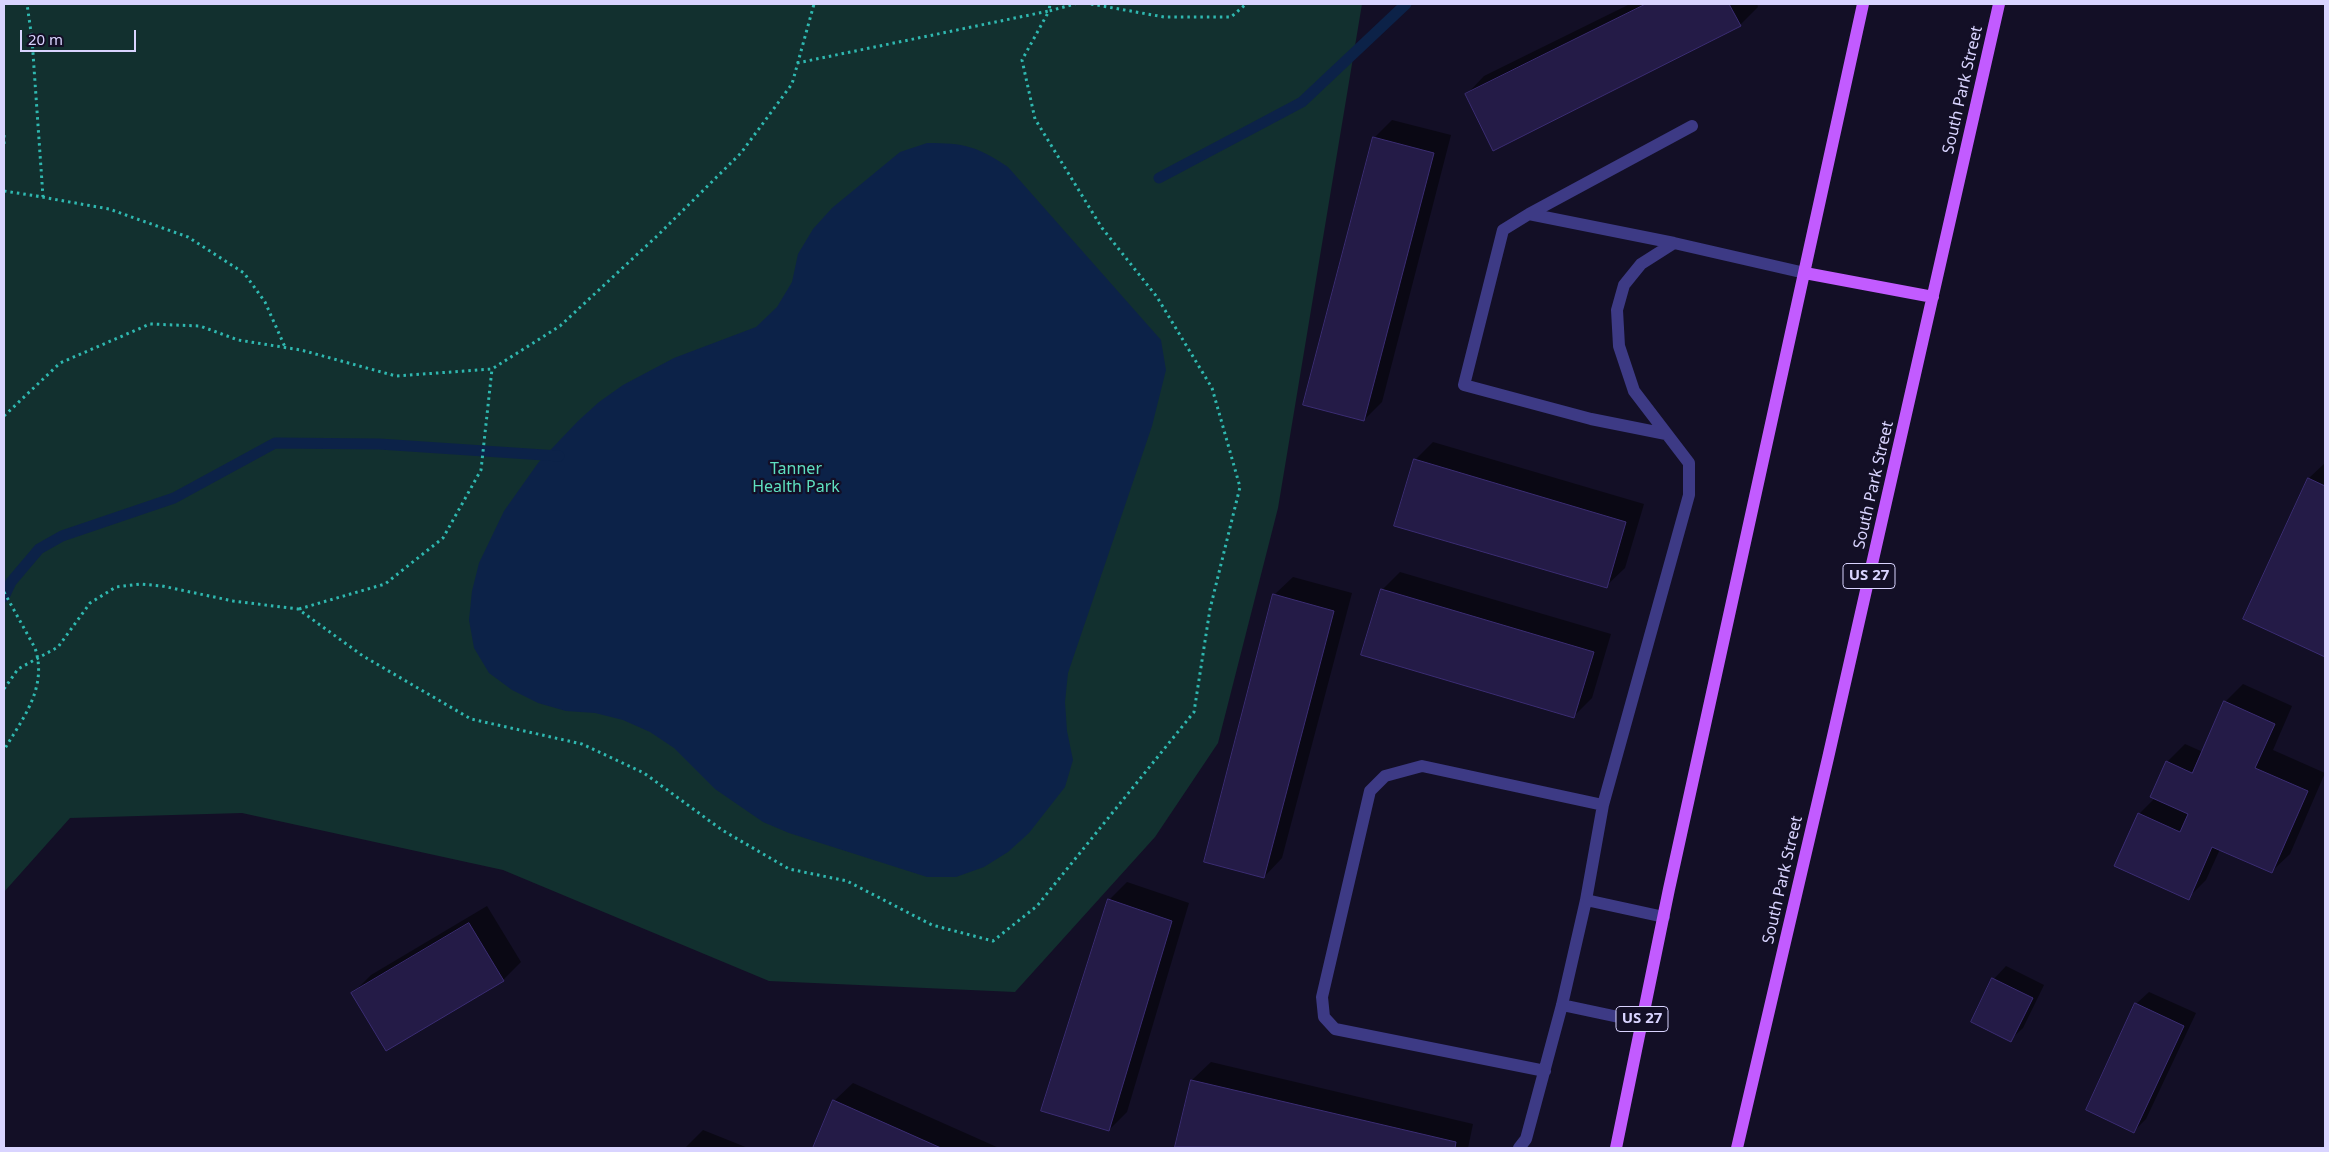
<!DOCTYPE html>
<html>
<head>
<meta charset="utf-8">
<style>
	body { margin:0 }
	#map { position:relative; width:2329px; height:1152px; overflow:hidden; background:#130f26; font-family:"Noto Sans",sans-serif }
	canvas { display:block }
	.frame { position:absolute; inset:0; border:5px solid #d9d4ff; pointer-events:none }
	.scale { position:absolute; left:20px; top:30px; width:116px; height:22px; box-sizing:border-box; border:2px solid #d9d4ff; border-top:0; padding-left:6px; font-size:15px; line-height:18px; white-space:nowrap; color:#d9d4ff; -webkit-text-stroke:4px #130f26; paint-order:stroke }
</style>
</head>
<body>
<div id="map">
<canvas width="2329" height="1152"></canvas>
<div class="frame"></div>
<div class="scale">20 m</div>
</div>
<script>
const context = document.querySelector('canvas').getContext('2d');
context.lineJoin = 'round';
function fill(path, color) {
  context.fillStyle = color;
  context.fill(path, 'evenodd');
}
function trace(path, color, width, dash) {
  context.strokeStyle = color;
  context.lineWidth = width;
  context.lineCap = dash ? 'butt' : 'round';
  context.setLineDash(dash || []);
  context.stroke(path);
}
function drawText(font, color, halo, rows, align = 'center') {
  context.font = font + ' "Noto Sans",sans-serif';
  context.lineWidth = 4.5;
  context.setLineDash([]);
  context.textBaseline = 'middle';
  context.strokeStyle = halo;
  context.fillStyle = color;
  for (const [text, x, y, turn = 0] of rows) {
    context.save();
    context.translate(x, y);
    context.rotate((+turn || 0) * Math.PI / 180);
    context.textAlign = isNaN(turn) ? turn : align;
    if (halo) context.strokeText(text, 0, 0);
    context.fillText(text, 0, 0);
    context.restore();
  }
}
const green = new Path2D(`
	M 4,4 L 1362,4 L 1278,508 L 1218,743 L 1155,837 L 1015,992 L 769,981 L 503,870 L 242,813 L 70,818 L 4,892 Z`);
const water = new Path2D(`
	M 927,143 C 964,143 977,146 1008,167 L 1161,340 L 1166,370 L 1152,426 L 1068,673 L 1065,702 L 1067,731 L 1073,760 L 1065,787 L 1029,833 L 1008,852 L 984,867 L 956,877 L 927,877 L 789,833 L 763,822 L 715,789 L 674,748 L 650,732 L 623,720 L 595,713 L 566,711 L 538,703 L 512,690 L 489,673 L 474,648 L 469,620 L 472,591 L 479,563 L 504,511 L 538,463 L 578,421 L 599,402 L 623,385 L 674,358 L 756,327 L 777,307 L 792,282 L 798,254 L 813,229 L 832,208 L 900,152 Z`);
const shadow = new Path2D(`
	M 1630,4 L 1757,4 L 1758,7 L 1740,25 L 1466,95 L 1484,76 Z
	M 1392,120 L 1451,135 L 1382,402 L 1364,420 L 1374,138 Z
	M 1433,442 L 1644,504 L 1625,568 L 1606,586 L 1415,460 Z
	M 2325,463 L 2325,656 L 2244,618 L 2309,478 Z
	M 1400,572 L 1611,634 L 1592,698 L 1574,716 L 1382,590 Z
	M 1293,577 L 1352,593 L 1282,858 L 1264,877 L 1274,595 Z
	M 2243,684 L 2292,706 L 2273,750 L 2325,773 L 2290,854 L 2271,872 L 2220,849 L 2206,880 L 2188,898 L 2139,814 L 2155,798 L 2167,762 L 2185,744 L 2203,752 L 2225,702 Z
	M 1127,882 L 1189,903 L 1127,1112 L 1109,1130 L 1109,900 Z
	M 487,906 L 521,962 L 503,980 L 353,993 L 371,975 Z
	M 2006,966 L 2044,985 L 2023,1028 L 2010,1040 L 1972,1021 L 1994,979 Z
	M 2149,992 L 2196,1013 L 2146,1119 L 2134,1131 L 2136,1004 Z
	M 1211,1062 L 1473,1124 L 1468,1148 L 1185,1148 L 1177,1146 L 1192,1080 Z
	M 853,1083 L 999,1148 L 814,1148 L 834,1101 Z
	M 703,1130 L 748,1148 L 685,1148 Z`);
const stream = new Path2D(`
	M 1159,178 L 1302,102 L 1406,4
	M 4,597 L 11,582 L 39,549 L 62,536 L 174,498 L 275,443 L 379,444 L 559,456`);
const building = new Path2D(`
	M 1646,4 L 1729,4 L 1741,26 L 1493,151 L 1465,94 Z
	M 1373,137 L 1434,153 L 1364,421 L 1303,405 Z
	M 1414,459 L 1626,522 L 1607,588 L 1394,526 Z
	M 2308,478 L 2325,486 L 2325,657 L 2243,619 Z
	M 1381,589 L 1594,652 L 1574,718 L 1361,655 Z
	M 1273,594 L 1334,611 L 1264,878 L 1204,862 Z
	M 2224,701 L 2275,724 L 2255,768 L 2308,791 L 2272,873 L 2212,847 L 2189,900 L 2114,866 L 2138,813 L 2180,832 L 2188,814 L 2150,797 L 2166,761 L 2192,773 Z
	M 1108,899 L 1172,921 L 1109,1131 L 1041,1111 Z
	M 469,923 L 504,981 L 386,1051 L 351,993 Z
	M 1992,978 L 2033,998 L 2011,1042 L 1971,1022 Z
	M 2135,1003 L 2184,1026 L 2134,1133 L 2086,1110 Z
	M 1191,1080 L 1456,1142 L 1455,1148 L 1175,1147 Z
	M 833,1100 L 941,1148 L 813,1148 Z`);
const path = new Path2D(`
	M 1091,4 L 1164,17 L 1231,17 L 1246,4
	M 797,63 L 1049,11 L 1050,4
	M 4,135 L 4,148
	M 4,191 L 43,197 L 32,39 L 27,4
	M 36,196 L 109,209 L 188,237 L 244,273 L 265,302 L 285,347
	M 4,416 L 60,363 L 150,324 L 200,326 L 238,340 L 301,350 L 396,376 L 492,369 L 560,326 L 657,236 L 741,153 L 792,84 L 814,4
	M 4,592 L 35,648 C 48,687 23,718 4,750
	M 299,609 L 385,584 L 443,538 L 481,470 L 492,369
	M 4,689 L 18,669 L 58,647 L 90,603 L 116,587 L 141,584 L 162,586 L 233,601 L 298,609 L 363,656 L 471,719 L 582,744 L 644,773 L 722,830 L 789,869 L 847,881 L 932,925 L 993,941 L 1037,906 L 1194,712 L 1210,609 L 1240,487 L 1212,388 L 1157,297 L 1102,228 L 1035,119 L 1022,60 L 1049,11 L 1075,4`);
const service = new Path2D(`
	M 1529,214 L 1692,126
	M 1666,434 L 1591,419 L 1464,385 L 1503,230 L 1529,214 L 1674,243 L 1805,273
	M 1586,900 L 1664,917
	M 1562,1005 L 1642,1022
	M 1545,1071 L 1335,1029 L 1324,1017 L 1322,997 L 1370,791 L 1385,776 L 1422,766 L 1603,805
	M 1519,1148 L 1526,1139 L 1562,1005 L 1586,900 L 1603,805 L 1689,495 L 1689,463 L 1634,391 L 1619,346 L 1617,310 L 1624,285 L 1641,264 L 1674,243`);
const primary = new Path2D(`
	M 1805,273 L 1933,297
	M 1616,1148 L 1669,889 L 1863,4
	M 1737,1148 L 1828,758 L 1999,4`);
const shields = [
	[1869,576,52],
	[1642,1019,52]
];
const shieldNames = [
	["US 27",1869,576],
	["US 27",1642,1019]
];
const streetNames = [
	["South Park Street",1963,90,-77],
	["South Park Street",1874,485,-77],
	["South Park Street",1783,880,-77]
];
const parkNames = [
	["Tanner",796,469],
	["Health Park",796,487]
];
fill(green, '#12302f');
fill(water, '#0c2248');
fill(shadow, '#0007');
trace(stream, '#0c2248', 11);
fill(building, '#241b47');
trace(building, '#3b2d73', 1);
trace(path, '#2fb8b0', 3, [2.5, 4]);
trace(service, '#3d3a85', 12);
trace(primary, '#c25bff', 12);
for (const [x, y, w] of shields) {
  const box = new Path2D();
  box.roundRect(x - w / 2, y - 12.5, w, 25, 4);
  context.fillStyle = '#130f26';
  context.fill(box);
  trace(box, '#d9d4ff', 1);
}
drawText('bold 15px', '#d9d4ff', null, shieldNames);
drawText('16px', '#d9d4ff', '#130f26', streetNames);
drawText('16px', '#5fe0c0', '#130f26', parkNames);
</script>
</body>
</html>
